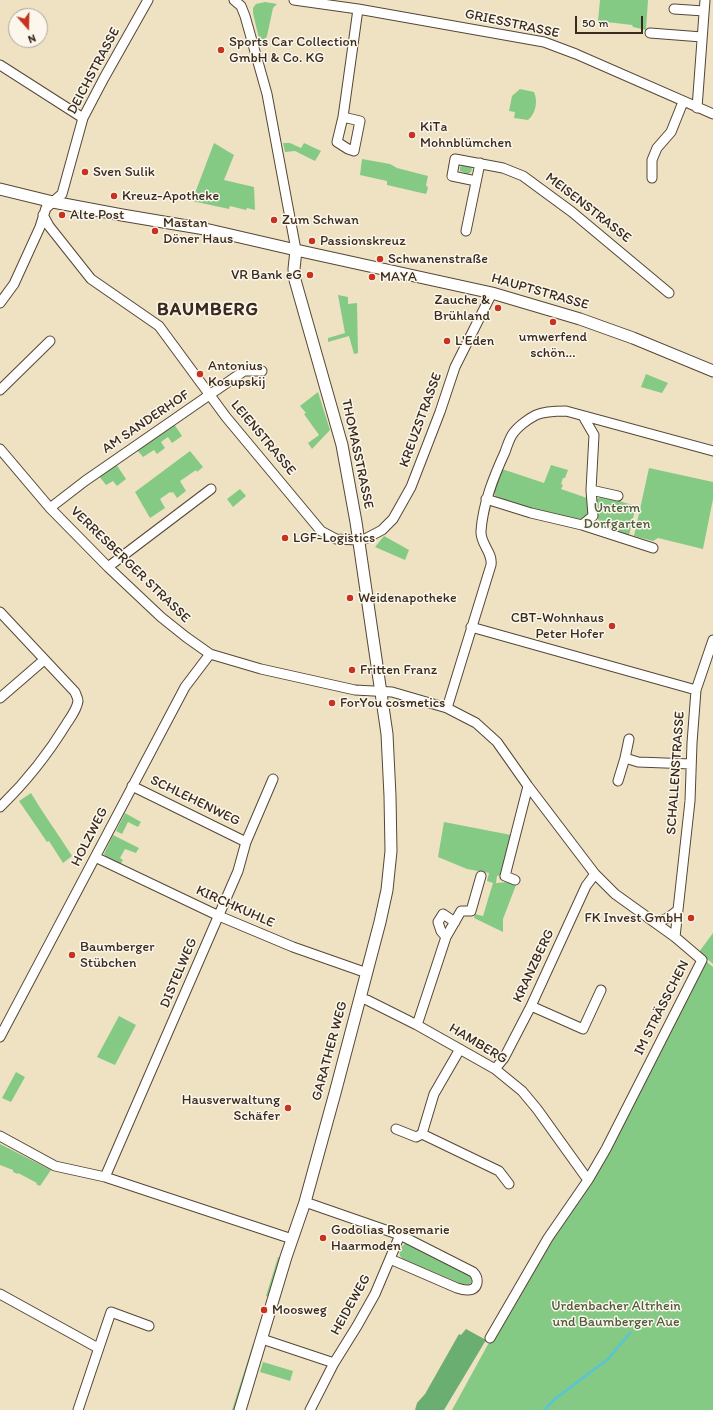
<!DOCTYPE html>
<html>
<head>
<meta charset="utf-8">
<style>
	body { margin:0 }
	#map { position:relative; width:713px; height:1410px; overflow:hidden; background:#efe2c2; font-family:Itim,sans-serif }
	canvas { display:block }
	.north { position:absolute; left:8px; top:8px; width:40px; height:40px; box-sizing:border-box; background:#fbf7ec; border:1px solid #aea59a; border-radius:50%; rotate:160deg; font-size:11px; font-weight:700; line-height:16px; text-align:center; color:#3b2a1e }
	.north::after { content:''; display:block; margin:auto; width:14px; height:18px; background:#c8321e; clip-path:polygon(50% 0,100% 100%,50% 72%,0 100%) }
	.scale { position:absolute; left:575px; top:16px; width:68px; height:18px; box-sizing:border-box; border:2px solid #3b2a1e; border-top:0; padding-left:5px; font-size:12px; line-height:14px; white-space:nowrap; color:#3b2a1e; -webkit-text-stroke:3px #fbf7ec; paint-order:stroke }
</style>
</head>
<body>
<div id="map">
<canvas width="713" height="1410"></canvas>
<div class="north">N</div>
<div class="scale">50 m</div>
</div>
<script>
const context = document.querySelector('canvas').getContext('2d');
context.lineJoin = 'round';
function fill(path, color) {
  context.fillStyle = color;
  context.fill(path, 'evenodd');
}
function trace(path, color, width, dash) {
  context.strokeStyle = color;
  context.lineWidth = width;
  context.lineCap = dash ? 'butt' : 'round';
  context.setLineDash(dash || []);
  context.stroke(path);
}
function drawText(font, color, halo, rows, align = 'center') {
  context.font = font + ' Itim,sans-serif';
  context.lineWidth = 3;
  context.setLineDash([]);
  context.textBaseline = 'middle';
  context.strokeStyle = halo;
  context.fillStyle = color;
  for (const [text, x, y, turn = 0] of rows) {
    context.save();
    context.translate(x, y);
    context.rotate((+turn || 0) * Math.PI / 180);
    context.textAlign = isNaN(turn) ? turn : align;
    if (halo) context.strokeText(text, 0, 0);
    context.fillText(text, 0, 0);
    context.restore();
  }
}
const green = new Path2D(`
	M 600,0 L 648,0 L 646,30 L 633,27 L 632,25 L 598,21 Z
	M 265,2 L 277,4 L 273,8 L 267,36 L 261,47 L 253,13 L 253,8 L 256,4 Z
	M 520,89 L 534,92 C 538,101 536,113 528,120 L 514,118 L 515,112 L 509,111 L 512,96 Z
	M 214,143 L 234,155 L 224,180 L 254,187 L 255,210 L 247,208 L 246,210 L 230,206 L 229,209 L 192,201 Z
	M 283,143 L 290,143 L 301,148 L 304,143 L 321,151 L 315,161 L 295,151 L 285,152 Z
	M 362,159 L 390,164 L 397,168 L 428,176 L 426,185 L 428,188 L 426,194 L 387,185 L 387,181 L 360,175 Z
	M 464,165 L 471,167 L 472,169 L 471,172 L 468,174 L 460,171 L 460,167 Z
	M 338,295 L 348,297 L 348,304 L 357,303 L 358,353 L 354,354 L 349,336 L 328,342 L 328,338 L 345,333 Z
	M 646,374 L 668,383 L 662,393 L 641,387 Z
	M 318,392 L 330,430 L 312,449 L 308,443 L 319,435 L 304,414 L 306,413 L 300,406 Z
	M 174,424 L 182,436 L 172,443 L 168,437 L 161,442 L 165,448 L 157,454 L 154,450 L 143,457 L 137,450 Z
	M 190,451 L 203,467 L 197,472 L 196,470 L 180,481 L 186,491 L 177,498 L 173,492 L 171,493 L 170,492 L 160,499 L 165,508 L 150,518 L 135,492 Z
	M 116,464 L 126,479 L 117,486 L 113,481 L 106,485 L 99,476 Z
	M 551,465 L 568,470 L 565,478 L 563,478 L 561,484 L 563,485 L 561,489 L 587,498 L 589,516 L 582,521 L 559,517 L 496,498 C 491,489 499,478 502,469 L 544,483 Z
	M 649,468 L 713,482 L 713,499 L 703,549 L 658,538 L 653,541 L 634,536 Z
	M 240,489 L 246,496 L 233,507 L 227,499 Z
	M 602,496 L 636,506 L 629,535 L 608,530 L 598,519 L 595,504 L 596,499 Z
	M 384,536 L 409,550 L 405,560 L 375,547 Z
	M 31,793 C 44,815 59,835 72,856 L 63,863 L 49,841 L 47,842 L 19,801 Z
	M 125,813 L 141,822 L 138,827 L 128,822 L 122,834 L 116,831 Z
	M 444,822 L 511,835 L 501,875 L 497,876 L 496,883 L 508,882 L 516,885 L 503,919 L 503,932 L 474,918 L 475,914 L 483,916 L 493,883 L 487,881 L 489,873 L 467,869 L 438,857 Z
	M 113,835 L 139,848 L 136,853 L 125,849 L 120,858 L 123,860 L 120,865 L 107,859 L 104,854 Z
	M 713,933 L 713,964 L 699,952 Z
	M 706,961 L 713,967 L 713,1410 L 452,1410 L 515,1295 L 582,1187 L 590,1186 Z
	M 119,1016 L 136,1025 L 115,1065 L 97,1057 Z
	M 16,1072 L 25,1077 L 11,1102 L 2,1098 Z
	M 0,1144 L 51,1170 L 40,1186 L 36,1184 L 37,1183 L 18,1173 L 18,1174 L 13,1172 L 13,1170 L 0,1165 Z
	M 406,1243 L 470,1275 L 472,1280 C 470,1286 467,1285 462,1284 L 403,1259 L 400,1256 L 399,1249 Z
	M 278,1257 L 280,1258 L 270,1297 L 266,1296 Z
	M 253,1344 L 255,1345 L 235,1410 L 232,1410 Z
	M 263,1362 L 293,1371 L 290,1381 L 260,1372 Z`);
const forest = new Path2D(`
	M 466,1329 L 486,1340 L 444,1410 L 415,1410 L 417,1403 L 425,1394 L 459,1334 L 461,1335 Z`);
const stream = new Path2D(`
	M 544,1410 L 555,1399 L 608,1359 L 630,1333`);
const minor = new Path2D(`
	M 234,0 L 241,6 L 245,16 L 267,94 L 296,250
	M 294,0 L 358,9 L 544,42 L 576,54 L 713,114
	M 674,9 L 704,11
	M 650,33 L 702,37
	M 0,65 L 83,118
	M 697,108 L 705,0
	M 343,117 L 360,121 L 354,151 L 348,149 L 337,142 L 343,117 L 358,9
	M 652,178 L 652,160 L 657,148 L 671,132 L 683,102
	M 476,181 L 452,176 L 455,159 L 503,168 L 523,176 L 572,212 L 669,293
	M 43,215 L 49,226 L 91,279 L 159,326 L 226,417 L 321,531 L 336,539 L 358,540 L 365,539 L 382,530 L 393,519 L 411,487 L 440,412 L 455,367 L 492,293
	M 466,231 L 480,163
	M 0,303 L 14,284 L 40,227 L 46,208 L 62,194 L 83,118 L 104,78 L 148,0
	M 0,390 L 50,341
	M 0,449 L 50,508 L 108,567 L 161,617 L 186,637 L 210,654 L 261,669 L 355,690 L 392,692 L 447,708 L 476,723 L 497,742 L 528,786 L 595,874 L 615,894 L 675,937 L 702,960 L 606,1149 L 588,1180 L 548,1238 L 490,1338
	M 591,490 L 618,496
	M 486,499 L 531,513 L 582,525 L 653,548
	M 50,508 L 85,481 L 244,371 L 262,371
	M 582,525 L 593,516 L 591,490 L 594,435 L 583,416
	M 108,567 L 211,489
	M 0,612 L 75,692 C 76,695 78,698 78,701 C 77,709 71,717 67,723 C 48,754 26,782 0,807
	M 471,627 L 696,690
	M 0,698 L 44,660
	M 447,708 L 491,565 C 493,552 480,544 481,531 C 483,503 494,476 505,452 C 507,446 509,440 512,435 C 517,427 528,419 536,415 C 545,411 556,411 566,411 L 713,451
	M 629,739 L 625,758 L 638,762 L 691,764
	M 618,781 L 625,758
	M 132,786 L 246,842
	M 95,857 L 219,916 L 293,947 L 367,973
	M 515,880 L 505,876 L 528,786
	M 654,922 C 664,921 670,917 678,910
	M 446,937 L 441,931 L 438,922 L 443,914 L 455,922
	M 675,937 L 690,801 L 692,743 L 696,690 L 713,640
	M 360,998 L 367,1000 L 417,1025 L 495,1069 L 522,1091 L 537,1109 L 588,1180
	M 531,1006 L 583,1029 L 601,990
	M 417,1025 L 446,937 L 461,911 L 471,911 L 481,876
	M 0,1037 L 185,687 L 210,654
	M 460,1049 L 434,1094 L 422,1134 L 499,1171 L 509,1184
	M 495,1069 L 504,1058 L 531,1006 L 586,886 L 595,874
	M 396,1129 L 416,1137 L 422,1134
	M 0,1136 L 55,1166 L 105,1177 L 292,1239
	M 105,1177 L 238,871 L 246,842 L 273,779
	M 305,1202 L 400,1235 L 473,1272 C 480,1279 478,1291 467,1290 C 463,1290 460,1289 457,1288 L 390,1259
	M 0,1294 L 98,1348
	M 262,1339 L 334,1363
	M 78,1410 L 111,1312 L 149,1326
	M 310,1410 L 334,1363 L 357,1326 L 375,1294 L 400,1235`);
const tertiary = new Path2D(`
	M 0,189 L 53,202 L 122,215 L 205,229 L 296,250 L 492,293 L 580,319 L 633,338 L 713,371
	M 240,1410 L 286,1257 L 305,1202 L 335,1093 L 380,922 L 387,890 L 391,851 L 390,796 L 387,734 L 356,522 L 342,445 L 295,280 L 294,269 L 296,250`);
const markers = [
	[221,50,4,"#c8321e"],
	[412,135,4,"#c8321e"],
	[85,172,4,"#c8321e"],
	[114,196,4,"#c8321e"],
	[62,215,4,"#c8321e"],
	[274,220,4,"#c8321e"],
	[155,231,4,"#c8321e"],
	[312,241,4,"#c8321e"],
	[380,259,4,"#c8321e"],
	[310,275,4,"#c8321e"],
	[372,277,4,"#c8321e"],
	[498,308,4,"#c8321e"],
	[553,322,4,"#c8321e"],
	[447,341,4,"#c8321e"],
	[200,374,4,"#c8321e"],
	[285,538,4,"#c8321e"],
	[350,598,4,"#c8321e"],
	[612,626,4,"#c8321e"],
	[352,670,4,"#c8321e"],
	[332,703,4,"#c8321e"],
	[691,918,4,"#c8321e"],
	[72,955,4,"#c8321e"],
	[288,1108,4,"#c8321e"],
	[323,1238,4,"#c8321e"],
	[264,1310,4,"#c8321e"]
];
const streetNames = [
	["GRIESSTRASSE",512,24,12],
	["DEICHSTRASSE",94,71,-62],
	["MEISENSTRASSE",588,208,38],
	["HAUPTSTRASSE",540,292,16],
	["KREUZSTRASSE",421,420,-70],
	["AM SANDERHOF",146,422,-34],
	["LEIENSTRASSE",263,438,50],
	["THOMASSTRASSE",357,454,78],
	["VERRESBERGER STRASSE",130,565,44],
	["SCHALLENSTRASSE",676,773,-86],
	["SCHLEHENWEG",195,801,26],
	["HOLZWEG",90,837,-63],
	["KIRCHKUHLE",235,907,24],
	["KRANZBERG",534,966,-65],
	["DISTELWEG",179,973,-67],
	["IM STRÄSSCHEN",662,1008,-63],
	["HAMBERG",478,1044,31],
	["GARATHER WEG",330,1051,-75],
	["HEIDEWEG",351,1305,-61]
];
const poiNames = [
	["Sports Car Collection",229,42],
	["GmbH & Co. KG",229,58],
	["KiTa",420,127],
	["Mohnblümchen",420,143],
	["Sven Sulik",93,172],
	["Kreuz-Apotheke",122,196],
	["Alte Post",70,215],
	["Zum Schwan",282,220],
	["Mastan",163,223],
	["Döner Haus",163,239],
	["Passionskreuz",320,241],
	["Schwanenstraße",388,259],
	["VR Bank eG",302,275,"right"],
	["MAYA",380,277],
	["Zauche &",490,300,"right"],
	["Brühland",490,316,"right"],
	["umwerfend",553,337,"center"],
	["schön...",553,353,"center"],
	["L'Eden",455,341],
	["Antonius",208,366],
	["Kosupskij",208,382],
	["LGF-Logistics",293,538],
	["Weidenapotheke",358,598],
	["CBT-Wohnhaus",604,618,"right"],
	["Peter Hofer",604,634,"right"],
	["Fritten Franz",360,670],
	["ForYou cosmetics",340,703],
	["FK Invest GmbH",683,918,"right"],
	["Baumberger",80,947],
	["Stübchen",80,963],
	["Hausverwaltung",280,1100,"right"],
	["Schäfer",280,1116,"right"],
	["Godolias Rosemarie",331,1230],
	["Haarmoden",331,1246],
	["Moosweg",272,1310]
];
const parkNames = [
	["Unterm",617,508],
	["Dorfgarten",617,524],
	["Urdenbacher Altrhein",616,1306],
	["und Baumberger Aue",616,1322]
];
const districtNames = [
	["BAUMBERG",208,310]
];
fill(green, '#84ca84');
fill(forest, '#6bae72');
trace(stream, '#5ac3d7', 2.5);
trace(minor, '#564637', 11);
trace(tertiary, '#564637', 13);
trace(minor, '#fff', 9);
trace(tertiary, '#fff', 11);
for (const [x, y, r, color] of markers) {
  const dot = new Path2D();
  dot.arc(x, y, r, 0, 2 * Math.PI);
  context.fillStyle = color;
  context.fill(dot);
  trace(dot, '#fbf7ec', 1.5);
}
drawText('14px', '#3b2a1e', '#fbf7ec', streetNames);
drawText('14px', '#3b2a1e', '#fbf7ec', poiNames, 'left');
drawText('14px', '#515a3d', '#fbf7ec', parkNames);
context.letterSpacing = '1px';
drawText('bold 18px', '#3b2a1e', '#fbf7ec', districtNames);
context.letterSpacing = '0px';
</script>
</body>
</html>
